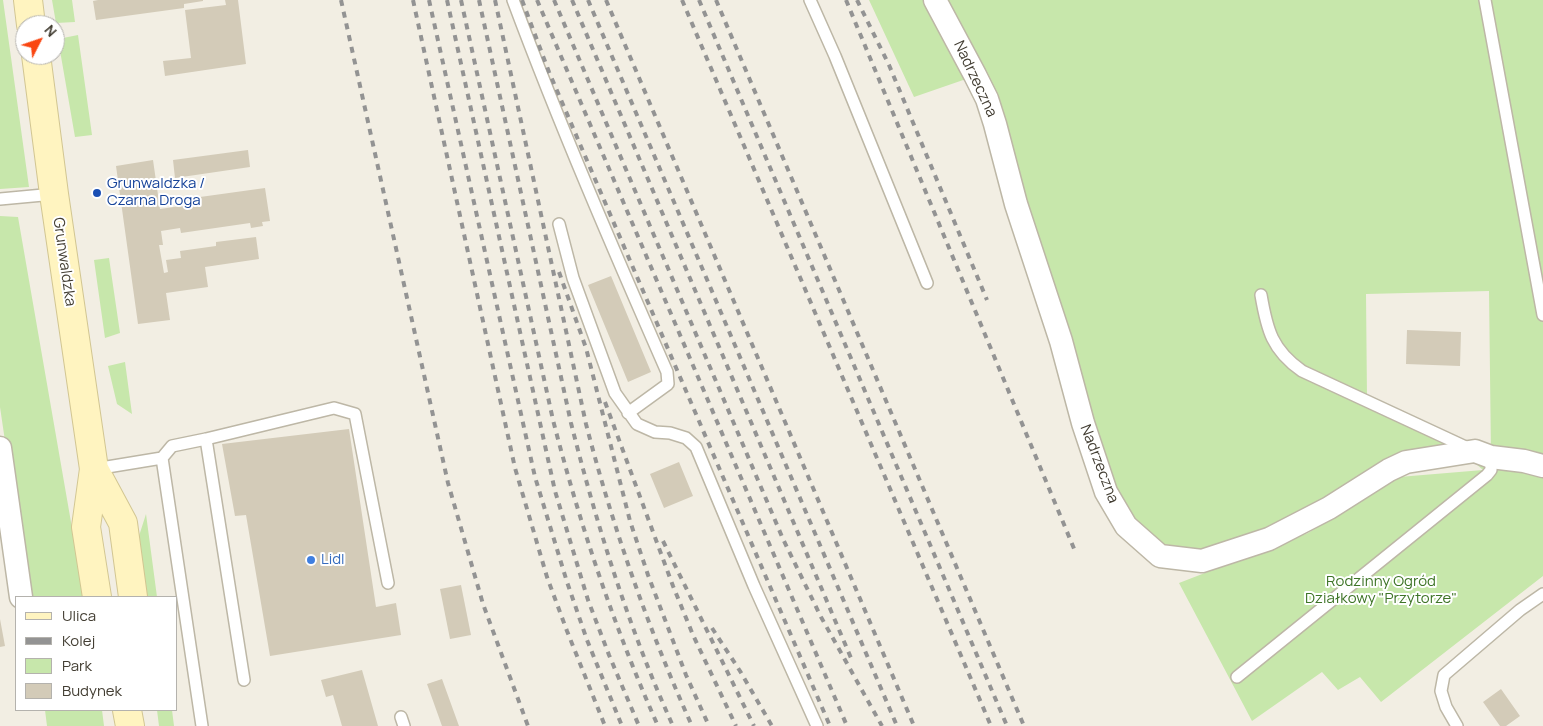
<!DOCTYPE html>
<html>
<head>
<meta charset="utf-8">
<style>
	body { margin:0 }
	#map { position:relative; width:1543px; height:726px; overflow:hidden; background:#f2eee3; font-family:Manrope,sans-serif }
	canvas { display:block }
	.legend { position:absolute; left:15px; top:596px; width:162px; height:115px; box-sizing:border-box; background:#fff; border:1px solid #b4b2ad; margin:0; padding:6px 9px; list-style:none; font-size:15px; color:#433e33 }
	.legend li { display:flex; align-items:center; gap:10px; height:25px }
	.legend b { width:25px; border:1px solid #b4b2ad }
	.north { position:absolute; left:15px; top:15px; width:50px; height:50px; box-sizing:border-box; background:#fff; border:1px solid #b4b2ad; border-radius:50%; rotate:49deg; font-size:14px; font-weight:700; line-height:20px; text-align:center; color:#433e33 }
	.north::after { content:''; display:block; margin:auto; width:18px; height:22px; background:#fa4611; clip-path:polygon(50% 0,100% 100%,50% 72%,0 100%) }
</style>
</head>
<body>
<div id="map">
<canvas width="1543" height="726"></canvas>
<ul class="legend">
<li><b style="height:6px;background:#fff4c0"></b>Ulica</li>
<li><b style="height:6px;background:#939393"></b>Kolej</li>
<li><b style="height:14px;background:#c7e7ab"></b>Park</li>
<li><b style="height:14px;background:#d3cbb8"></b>Budynek</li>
</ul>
<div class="north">N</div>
</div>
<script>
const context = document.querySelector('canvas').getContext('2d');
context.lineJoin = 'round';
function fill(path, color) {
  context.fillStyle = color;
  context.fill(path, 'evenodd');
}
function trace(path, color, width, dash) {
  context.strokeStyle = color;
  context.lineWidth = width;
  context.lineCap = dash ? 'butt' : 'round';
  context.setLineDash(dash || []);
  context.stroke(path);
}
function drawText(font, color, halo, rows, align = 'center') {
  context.font = font + ' Manrope,sans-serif';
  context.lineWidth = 4;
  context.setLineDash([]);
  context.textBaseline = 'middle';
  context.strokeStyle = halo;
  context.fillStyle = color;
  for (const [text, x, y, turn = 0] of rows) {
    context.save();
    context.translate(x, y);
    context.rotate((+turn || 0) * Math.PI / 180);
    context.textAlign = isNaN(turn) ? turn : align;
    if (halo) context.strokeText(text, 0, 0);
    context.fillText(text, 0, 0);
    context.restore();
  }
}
const green = new Path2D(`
	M 0,0 L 3,0 L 29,187 L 0,189 Z
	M 52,0 L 72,0 L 75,22 L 56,23 Z
	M 869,0 L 927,0 L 969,78 L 914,97 Z
	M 944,0 L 1543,0 L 1543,576 L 1381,702 L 1360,677 L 1338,690 L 1322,672 L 1252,721 L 1179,583 L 1308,533 L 1399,477 L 1483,470 L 1467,456 L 1406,461 L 1328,507 L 1202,559 L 1162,554 L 1108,491 L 995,112 L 1003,109 ZM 1489,291 L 1491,456 L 1367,398 L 1366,294 Z
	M 78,35 L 92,135 L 75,137 L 58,39 Z
	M 0,216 L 18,217 L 84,597 L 28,597 L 0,407 Z
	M 109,258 L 120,333 L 105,338 L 94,260 Z
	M 125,362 L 132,414 L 117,404 L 108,366 Z
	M 146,514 L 157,597 L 145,597 L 139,536 Z
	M 45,710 L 102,710 L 104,726 L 47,726 Z
	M 157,710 L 172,710 L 174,726 L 159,726 Z`);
const building = new Path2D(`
	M 98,0 L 203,0 L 203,1 L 184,4 L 184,8 L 96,20 L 93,1 Z
	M 225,0 L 238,0 L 246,64 L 165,76 L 163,61 L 191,58 L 185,10 L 226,5 Z
	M 248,150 L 250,167 L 175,178 L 173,160 Z
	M 153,160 L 160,209 L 201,203 L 200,197 L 265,188 L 270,221 L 262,222 L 263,226 L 251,228 L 250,223 L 181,233 L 180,228 L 161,231 L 163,245 L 159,245 L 164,273 L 168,272 L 166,260 L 181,258 L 180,251 L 216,246 L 216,242 L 256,237 L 259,259 L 205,267 L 208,287 L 166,293 L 170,320 L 138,324 L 116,166 Z
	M 611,276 L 651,372 L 628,382 L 588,285 Z
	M 1407,330 L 1461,332 L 1460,366 L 1406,364 Z
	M 349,429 L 376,607 L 396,603 L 401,635 L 270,656 L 246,515 L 235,516 L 222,444 Z
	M 679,462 L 693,496 L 664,508 L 650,474 Z
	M 461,585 L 471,635 L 450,639 L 440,589 Z
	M 0,619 L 5,646 L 0,647 Z
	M 362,670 L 378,726 L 342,726 L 333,695 L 326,697 L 321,680 Z
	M 442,679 L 459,726 L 442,726 L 427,684 Z
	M 1501,689 L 1520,716 L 1506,726 L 1500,726 L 1483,702 Z`);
const lane = new Path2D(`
	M 513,0 C 560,126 613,249 667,372 L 668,384 L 628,413
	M 810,0 L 835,56 L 927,283
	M 1485,0 L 1543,315
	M 0,199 L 54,194
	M 559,224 L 573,278 L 615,393 L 637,424 L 655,432 L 670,433 L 686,438 L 696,447 L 754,586 L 817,726
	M 1261,295 C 1267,330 1272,350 1302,371 L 1470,449
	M 206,439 L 244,680
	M 162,458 L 172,446 L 206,439 L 334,408 L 355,414 L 388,583
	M 95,469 L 162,458 L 202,726
	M 1237,677 L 1487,475 L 1491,470 L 1491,457
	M 401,717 L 404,726
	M 1457,726 L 1446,707 L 1441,691 L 1444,675 L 1520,610 L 1543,594`);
const street = new Path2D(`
	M 935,0 L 975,75 L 987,99 L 995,124 L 1016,204 L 1061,341 L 1083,423 L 1106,492 L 1126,526 L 1160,556 L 1202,561 L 1269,539 L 1329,508 L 1389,470 L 1406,462 L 1475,451 L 1491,457 L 1524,461 L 1543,466
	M 0,448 L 21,597`);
const secondary = new Path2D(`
	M 28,0 L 31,25
	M 36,55 L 54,194 L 94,469 L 86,527 L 97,597
	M 94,469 L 123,523 L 133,597
	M 127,710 L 130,726`);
const rail = new Path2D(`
	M 341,0 L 448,483 L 483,604 L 528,726
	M 413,0 L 515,468 L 547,577 L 567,631 L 605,726
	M 429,0 L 535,477 L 567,582 L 587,640 L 622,726
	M 447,0 L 555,491 L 588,600 L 609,655 L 639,726
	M 461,0 L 553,420 C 580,525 614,627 658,726
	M 479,0 L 571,423 C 597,526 629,629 673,726
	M 495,0 L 586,424 C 613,528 648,628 692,726
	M 522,0 L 549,72 L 830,726
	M 537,0 L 847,726
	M 554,0 L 783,539 L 821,617 L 882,726
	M 572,0 L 851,658
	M 588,0 L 897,726
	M 606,0 L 914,726
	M 682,0 L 991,726
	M 699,0 L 1007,726
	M 716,0 L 1024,726
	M 846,0 L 1075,551
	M 857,0 L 889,65 L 987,300
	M 559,272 L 586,348 L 630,521 L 648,575 L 686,675 L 709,726
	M 605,402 L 673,586 L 693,635 L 736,726
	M 663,541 L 754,726
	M 712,628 L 740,671 L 772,726`);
const markers = [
	[97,193,5,"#1a4fb4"],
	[311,560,5,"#3f7fe0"]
];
const streetNames = [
	["Nadrzeczna",975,79,65],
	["Grunwaldzka",64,262,82],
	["Nadrzeczna",1099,464,69]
];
const transitNames = [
	["Grunwaldzka /",107,184],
	["Czarna Droga",107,201]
];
const shopNames = [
	["Lidl",321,560]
];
const parkNames = [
	["Rodzinny Ogród",1381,582],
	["Działkowy \"Przytorze\"",1381,599]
];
fill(green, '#c7e7ab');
fill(building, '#d3cbb8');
trace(lane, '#bdb7a6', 14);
trace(street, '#bdb7a6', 25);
trace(secondary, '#d2c692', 30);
trace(lane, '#fff', 11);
trace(street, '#fff', 22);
trace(secondary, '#fff4c0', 28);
trace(rail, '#939393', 4, [6, 6]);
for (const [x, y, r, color] of markers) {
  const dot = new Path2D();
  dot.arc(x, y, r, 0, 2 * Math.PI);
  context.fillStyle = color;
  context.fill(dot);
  trace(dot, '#fff', 2);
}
drawText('15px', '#433e33', '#fff', streetNames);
drawText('15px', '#164399', '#fff', transitNames, 'left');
drawText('15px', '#366cbe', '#fff', shopNames, 'left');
drawText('15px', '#3e7427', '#fff', parkNames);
</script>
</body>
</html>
